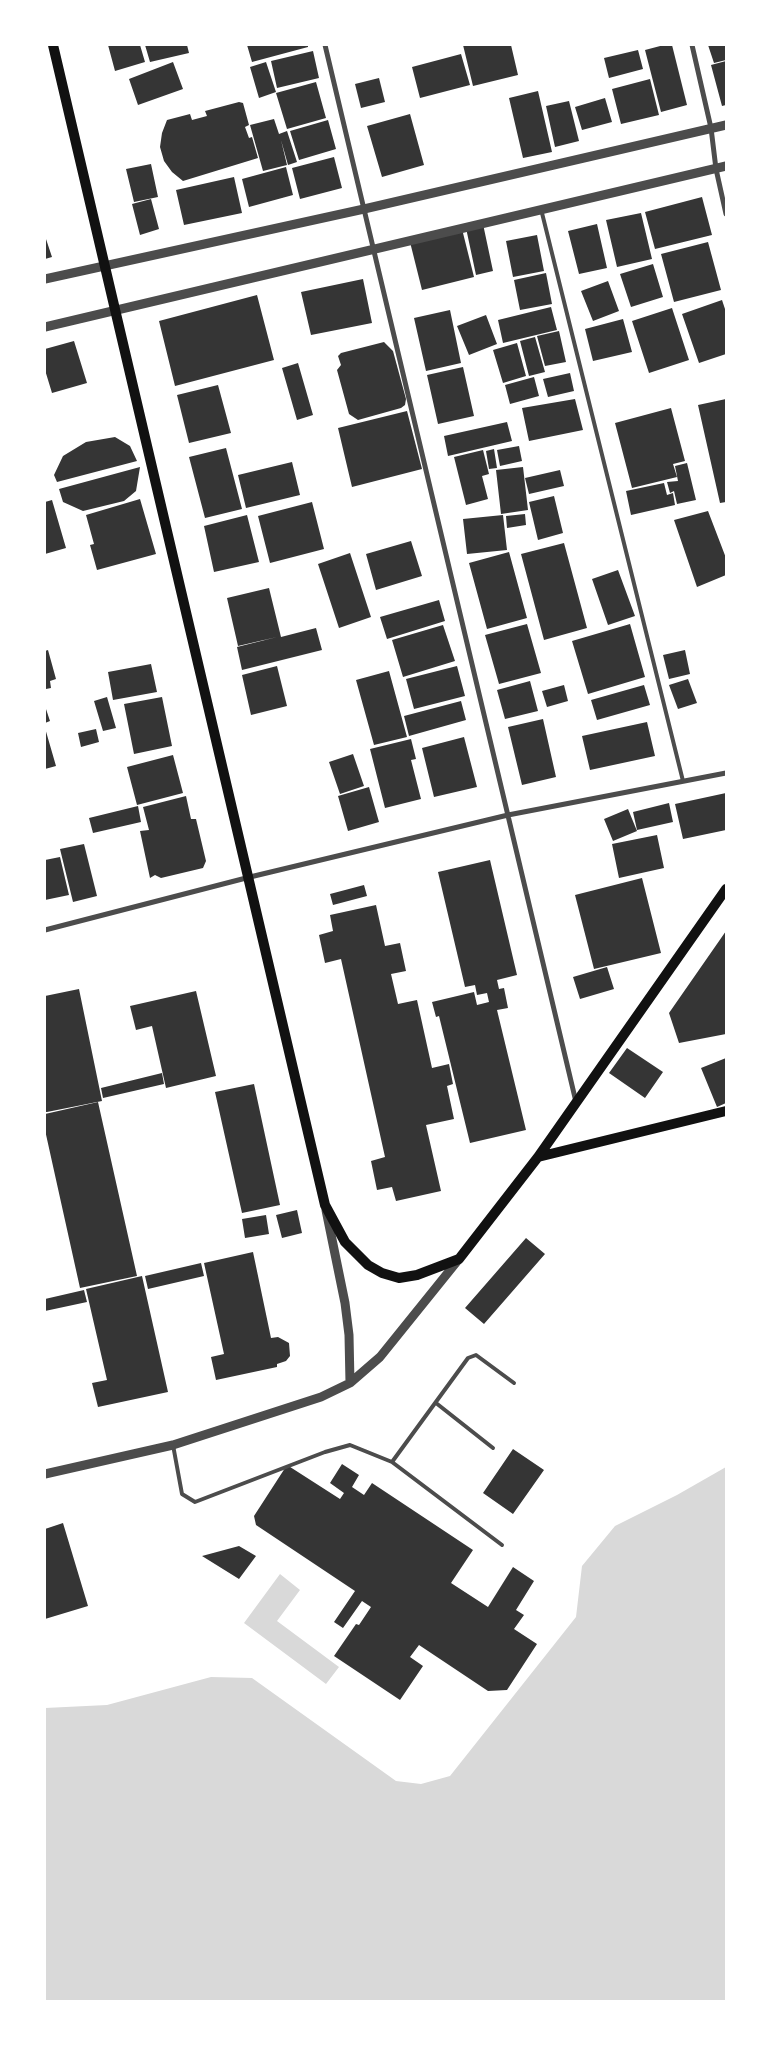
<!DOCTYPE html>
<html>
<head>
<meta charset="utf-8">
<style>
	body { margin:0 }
	#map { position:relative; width:771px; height:2046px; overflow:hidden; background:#fff; font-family:"Playfair Display",serif }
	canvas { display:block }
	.frame { position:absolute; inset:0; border:46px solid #fff; pointer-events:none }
</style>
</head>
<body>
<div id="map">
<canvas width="771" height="2046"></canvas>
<div class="frame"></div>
</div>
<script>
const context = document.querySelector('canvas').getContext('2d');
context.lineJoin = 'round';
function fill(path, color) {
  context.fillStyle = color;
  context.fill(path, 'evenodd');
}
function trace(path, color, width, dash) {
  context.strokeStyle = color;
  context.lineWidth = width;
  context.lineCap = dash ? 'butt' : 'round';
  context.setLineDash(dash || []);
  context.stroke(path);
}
const water = new Path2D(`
	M 726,1467 L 726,2001 L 45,2001 L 45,1708 L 107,1705 L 211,1677 L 252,1678 L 396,1781 L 421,1784 L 450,1776 L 576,1617 L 582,1566 L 615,1526 L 677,1495 Z
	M 280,1574 L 300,1590 L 277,1621 L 339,1667 L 326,1684 L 244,1623 Z`);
const building = new Path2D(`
	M 108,45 L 140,45 L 145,62 L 115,71 Z
	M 145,45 L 187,45 L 189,53 L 150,62 Z
	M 247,45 L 308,45 L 308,47 L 252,62 Z
	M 463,45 L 511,45 L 518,75 L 473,86 Z
	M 664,45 L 672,45 L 687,105 L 661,112 L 645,50 Z
	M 708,45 L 726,45 L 726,60 L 714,63 Z
	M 638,50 L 643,69 L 609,78 L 604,58 Z
	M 313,51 L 319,78 L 277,88 L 271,61 Z
	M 461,54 L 470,85 L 420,98 L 412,67 Z
	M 726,61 L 726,105 L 722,106 L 711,65 Z
	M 173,62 L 183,89 L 138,105 L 129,79 Z
	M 266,62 L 276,92 L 259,98 L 250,67 Z
	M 379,78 L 385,102 L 361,108 L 355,84 Z
	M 650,79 L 659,115 L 621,124 L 612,89 Z
	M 316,82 L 326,118 L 287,129 L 276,93 Z
	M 538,91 L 552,152 L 523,158 L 509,98 Z
	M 605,98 L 612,122 L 582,130 L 575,107 Z
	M 569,101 L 579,141 L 555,147 L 546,106 Z
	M 239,102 L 243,103 L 249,125 L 245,127 L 249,138 L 252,137 L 258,158 L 183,181 L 172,172 L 164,161 L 160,147 L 162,133 L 167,120 L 190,114 L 192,120 L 207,116 L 205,111 Z
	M 410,114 L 424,165 L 382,177 L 367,126 Z
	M 274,119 L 279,134 L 287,131 L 297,162 L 288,165 L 281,140 L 287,165 L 263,171 L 250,125 Z
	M 328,120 L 336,149 L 299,160 L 290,131 Z
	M 334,157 L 342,188 L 300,199 L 292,168 Z
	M 151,164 L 158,197 L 134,202 L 126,169 Z
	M 286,167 L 293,195 L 249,207 L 242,179 Z
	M 234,177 L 242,213 L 184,225 L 176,190 Z
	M 702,197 L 712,235 L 655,249 L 645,212 Z
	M 151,199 L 159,229 L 140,235 L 132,204 Z
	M 641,213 L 652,259 L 617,267 L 606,220 Z
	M 483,224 L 493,271 L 476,275 L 466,228 Z
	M 597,224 L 607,268 L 579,274 L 568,231 Z
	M 462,229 L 474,277 L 422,290 L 410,242 Z
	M 537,235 L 544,271 L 513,277 L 506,241 Z
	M 45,236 L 52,257 L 45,259 Z
	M 708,242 L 721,290 L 674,302 L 661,254 Z
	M 653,264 L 663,297 L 631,307 L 620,274 Z
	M 546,273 L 552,304 L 520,310 L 514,280 Z
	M 363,279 L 372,323 L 311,335 L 301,292 Z
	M 608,281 L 619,311 L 593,321 L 581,291 Z
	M 257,295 L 274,360 L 175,386 L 159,321 Z
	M 722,300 L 726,312 L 726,354 L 699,363 L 682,314 Z
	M 551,307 L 557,330 L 503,343 L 498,320 Z
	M 672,308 L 689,360 L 649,373 L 632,321 Z
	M 450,310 L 461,363 L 426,371 L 414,318 Z
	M 486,315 L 497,344 L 469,355 L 457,326 Z
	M 623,319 L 632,352 L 593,361 L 585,329 Z
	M 559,331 L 566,362 L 545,366 L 537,336 Z
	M 535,337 L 545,372 L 529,376 L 520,341 Z
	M 74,341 L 87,383 L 52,393 L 45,370 L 45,349 Z
	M 384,342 L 393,351 L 406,399 L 405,405 L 401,408 L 358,420 L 349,414 L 337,370 L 341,365 L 338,356 L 341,353 Z
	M 517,343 L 526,376 L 503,383 L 493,350 Z
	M 298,363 L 313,415 L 297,420 L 282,368 Z
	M 463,367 L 474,416 L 438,424 L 427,375 Z
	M 570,373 L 574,391 L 548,397 L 543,379 Z
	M 534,377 L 539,396 L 510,404 L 505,385 Z
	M 218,385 L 231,433 L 189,443 L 177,395 Z
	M 575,399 L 583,430 L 529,441 L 522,408 Z
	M 726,399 L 726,502 L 720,503 L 698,405 Z
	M 671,408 L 685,461 L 673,464 L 677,477 L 632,488 L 615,423 Z
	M 407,411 L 422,469 L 352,487 L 338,428 Z
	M 507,422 L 512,441 L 448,456 L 444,436 Z
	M 115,437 L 130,446 L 137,461 L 57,482 L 54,475 L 63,456 L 86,442 Z
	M 519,446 L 522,461 L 500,466 L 497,450 Z
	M 226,448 L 242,509 L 205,518 L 189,457 Z
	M 494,449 L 497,468 L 489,469 L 486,451 Z
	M 483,450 L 489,474 L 482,476 L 488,499 L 466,505 L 454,457 Z
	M 292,462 L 300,495 L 246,508 L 238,475 Z
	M 687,463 L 696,500 L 677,504 L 674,491 L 670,493 L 667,482 L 678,481 L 675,466 Z
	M 140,467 L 136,491 L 124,501 L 83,511 L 63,502 L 59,489 Z
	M 523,467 L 528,510 L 501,514 L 496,470 Z
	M 560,470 L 564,486 L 529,494 L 525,478 Z
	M 664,483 L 667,495 L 673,493 L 675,505 L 631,515 L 626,491 Z
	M 554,496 L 563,533 L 538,540 L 529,502 Z
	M 140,499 L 156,554 L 97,570 L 90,545 L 94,544 L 86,515 Z
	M 52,500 L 66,548 L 45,554 L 45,502 Z
	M 312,502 L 324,549 L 270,563 L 258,516 Z
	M 708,511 L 726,558 L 726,575 L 697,587 L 674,520 Z
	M 525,514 L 526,525 L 507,528 L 506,516 Z
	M 247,515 L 259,562 L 214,572 L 204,526 Z
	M 503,515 L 507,550 L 467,554 L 463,519 Z
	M 411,541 L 422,576 L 376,590 L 366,554 Z
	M 564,543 L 587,628 L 544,640 L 521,554 Z
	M 509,552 L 527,618 L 487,629 L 469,563 Z
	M 350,553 L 371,617 L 339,628 L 318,564 Z
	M 618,570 L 635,616 L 608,625 L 592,579 Z
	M 269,588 L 281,637 L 316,628 L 322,650 L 242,670 L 237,647 L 277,637 L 238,646 L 227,598 Z
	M 439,600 L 445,621 L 387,639 L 380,617 Z
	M 527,624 L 541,673 L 499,684 L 485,635 Z
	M 630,624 L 645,677 L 588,694 L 572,641 Z
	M 443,625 L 455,661 L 403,677 L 392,640 Z
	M 48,650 L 56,679 L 50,681 L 51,688 L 46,689 L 45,651 Z
	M 685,650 L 690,674 L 669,679 L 663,655 Z
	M 151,664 L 157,692 L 113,700 L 108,672 Z
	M 277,666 L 287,706 L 251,715 L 242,675 Z
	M 457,666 L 465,696 L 414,709 L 406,679 Z
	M 389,671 L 407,737 L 374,745 L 356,680 Z
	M 688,679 L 697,703 L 678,709 L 669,685 Z
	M 530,681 L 538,711 L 505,719 L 497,690 Z
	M 564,685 L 568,701 L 547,707 L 542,691 Z
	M 644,685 L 650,705 L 597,720 L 591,700 Z
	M 107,697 L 116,728 L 103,731 L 94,701 Z
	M 162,697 L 172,746 L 134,754 L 124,704 Z
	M 461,701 L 466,720 L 409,736 L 404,716 Z
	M 45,706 L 50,721 L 45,723 Z
	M 543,719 L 556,777 L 522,785 L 508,727 Z
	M 647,722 L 655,756 L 590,770 L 582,736 Z
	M 45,728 L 56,766 L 45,769 Z
	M 96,729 L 99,742 L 81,747 L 78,733 Z
	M 464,737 L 477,787 L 434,797 L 422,748 Z
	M 411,739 L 416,759 L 411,760 L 421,799 L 385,808 L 370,749 Z
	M 353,754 L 364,786 L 340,794 L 329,762 Z
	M 173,755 L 183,793 L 137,805 L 127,767 Z
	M 369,787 L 379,822 L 348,831 L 338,796 Z
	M 726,793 L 726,830 L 683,839 L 675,804 Z
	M 186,796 L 191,819 L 196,819 L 206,861 L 203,868 L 161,878 L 155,875 L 150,878 L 140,831 L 149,830 L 143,807 Z
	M 669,803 L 673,822 L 637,830 L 633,812 Z
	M 138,806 L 141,822 L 93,833 L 89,818 Z
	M 628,809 L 637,831 L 613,841 L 604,819 Z
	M 657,835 L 664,868 L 619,878 L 612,844 Z
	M 84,844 L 97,896 L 73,902 L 60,849 Z
	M 60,857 L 69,895 L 45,900 L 45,860 Z
	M 490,860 L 517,975 L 497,980 L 499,989 L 504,988 L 508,1008 L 497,1010 L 526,1130 L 470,1143 L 439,1016 L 436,1017 L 432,1002 L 474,992 L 477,1005 L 489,1002 L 487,993 L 477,995 L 475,985 L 465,987 L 438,872 Z
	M 642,878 L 661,953 L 594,969 L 575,895 Z
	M 364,885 L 367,896 L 333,905 L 330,894 Z
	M 376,905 L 385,946 L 400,943 L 406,971 L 391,974 L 398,1004 L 417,1000 L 432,1068 L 449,1064 L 453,1084 L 447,1086 L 454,1119 L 426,1125 L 441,1191 L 396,1201 L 392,1187 L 377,1190 L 371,1161 L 385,1157 L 341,959 L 325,963 L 319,935 L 333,931 L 330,915 Z
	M 726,931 L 726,1034 L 679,1043 L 669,1013 Z
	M 607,967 L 614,989 L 580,999 L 573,977 Z
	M 79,989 L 102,1101 L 47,1112 L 45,1112 L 45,996 Z
	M 196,991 L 216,1076 L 166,1088 L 152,1026 L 136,1030 L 130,1006 Z
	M 627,1048 L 663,1072 L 645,1098 L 609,1073 Z
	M 726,1058 L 726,1103 L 717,1107 L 701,1068 Z
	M 162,1073 L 164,1084 L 103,1098 L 101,1088 Z
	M 254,1084 L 280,1205 L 242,1213 L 215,1092 Z
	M 98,1102 L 137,1276 L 80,1288 L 45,1130 L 45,1114 Z
	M 297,1210 L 302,1233 L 282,1238 L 276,1215 Z
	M 266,1215 L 269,1234 L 245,1238 L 242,1219 Z
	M 526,1238 L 545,1254 L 484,1324 L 465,1308 Z
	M 253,1252 L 271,1338 L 278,1337 L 289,1343 L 290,1356 L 286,1361 L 277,1364 L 277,1367 L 216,1380 L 211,1357 L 224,1354 L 204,1263 Z
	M 201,1263 L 204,1276 L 148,1289 L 145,1276 Z
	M 142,1276 L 168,1392 L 98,1407 L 92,1383 L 107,1380 L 86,1289 Z
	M 84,1290 L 87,1302 L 45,1311 L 45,1299 Z
	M 513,1449 L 544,1470 L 513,1514 L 483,1493 Z
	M 342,1464 L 359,1475 L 352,1487 L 364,1495 L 372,1483 L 473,1550 L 451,1583 L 488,1607 L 513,1567 L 534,1581 L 516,1610 L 524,1615 L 514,1629 L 537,1644 L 507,1690 L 488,1691 L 419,1645 L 410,1657 L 423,1666 L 400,1700 L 334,1656 L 356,1624 L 359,1625 L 371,1607 L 362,1601 L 343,1628 L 334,1622 L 355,1591 L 256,1525 L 254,1516 L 287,1465 L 340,1499 L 344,1493 L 330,1483 Z
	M 63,1523 L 88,1606 L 45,1619 L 45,1529 Z
	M 239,1546 L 256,1556 L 239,1579 L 202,1556 Z`);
const service = new Path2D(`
	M 541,209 L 683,781
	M 436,1403 L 493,1448
	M 173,1445 L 182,1494 L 195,1502 L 325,1452 L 350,1445 L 392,1462 L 468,1358 L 476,1355 L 514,1383
	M 392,1462 L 502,1545`);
const minor = new Path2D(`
	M 325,45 L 576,1102
	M 692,45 L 711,128 L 716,169 L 726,214
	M 45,930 L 250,877 L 508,815 L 726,773`);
const tertiary = new Path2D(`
	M 45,279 L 364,209 L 726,125
	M 45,327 L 726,166
	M 326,1210 L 345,1303 L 349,1335 L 350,1383
	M 45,1474 L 173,1445 L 321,1397 L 350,1383 L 380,1357 L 459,1259`);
const secondary = new Path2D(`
	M 53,45 L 325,1205 L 345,1242 L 368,1265 L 382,1273 L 399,1278 L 417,1275 L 459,1259 L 538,1157 L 726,889
	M 538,1157 L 726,1111`);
fill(water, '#d9d9d9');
fill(building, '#353535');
trace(service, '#4c4c4c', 4);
trace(minor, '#4c4c4c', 5);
trace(tertiary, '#4c4c4c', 9);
trace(secondary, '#111', 10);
</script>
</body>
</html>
